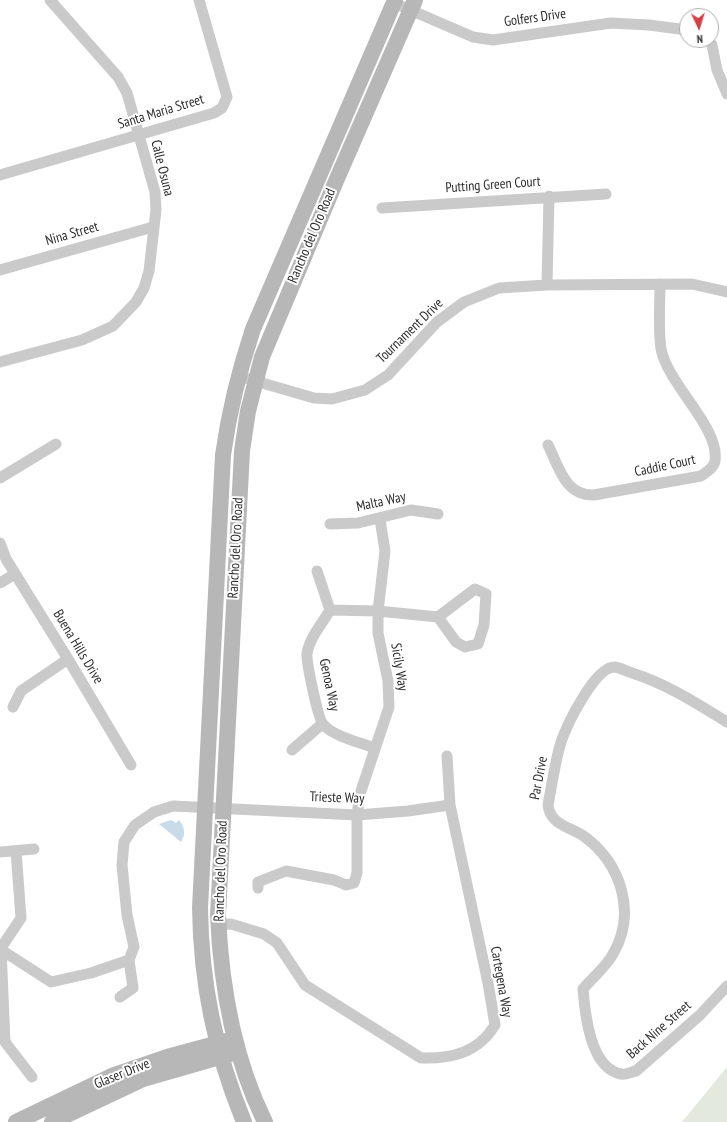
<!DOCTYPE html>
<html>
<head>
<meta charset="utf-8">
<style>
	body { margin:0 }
	#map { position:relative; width:727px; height:1122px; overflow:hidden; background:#fff; font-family:"PT Sans Narrow",sans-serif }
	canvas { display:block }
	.north { position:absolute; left:679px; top:8px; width:40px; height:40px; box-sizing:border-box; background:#fff; border:1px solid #ababab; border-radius:50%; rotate:176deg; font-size:11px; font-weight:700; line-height:16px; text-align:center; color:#2d2d2d }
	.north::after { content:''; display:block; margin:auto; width:14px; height:18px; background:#d43f46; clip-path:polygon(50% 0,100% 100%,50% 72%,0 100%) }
</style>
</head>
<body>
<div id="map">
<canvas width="727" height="1122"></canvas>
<div class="north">N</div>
</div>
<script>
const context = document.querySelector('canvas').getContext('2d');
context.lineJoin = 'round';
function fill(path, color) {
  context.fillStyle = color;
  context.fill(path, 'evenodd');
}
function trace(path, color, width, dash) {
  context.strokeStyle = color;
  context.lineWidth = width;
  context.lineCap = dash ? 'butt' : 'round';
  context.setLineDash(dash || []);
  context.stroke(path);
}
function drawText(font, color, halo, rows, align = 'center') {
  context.font = font + ' "PT Sans Narrow",sans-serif';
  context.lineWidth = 4;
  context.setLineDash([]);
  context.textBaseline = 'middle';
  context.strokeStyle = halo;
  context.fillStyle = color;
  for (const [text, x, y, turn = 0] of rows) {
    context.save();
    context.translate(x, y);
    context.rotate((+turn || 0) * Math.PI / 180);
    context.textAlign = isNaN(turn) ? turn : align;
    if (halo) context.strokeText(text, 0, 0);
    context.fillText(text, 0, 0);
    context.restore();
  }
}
const green = new Path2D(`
	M 727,1067 L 727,1122 L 682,1122 Z`);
const water = new Path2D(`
	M 171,820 L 176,823 L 179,820 C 185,827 186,834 181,842 L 159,824 Z`);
const street = new Path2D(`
	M 394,3 L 473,37 L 493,40 L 611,23 L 649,25 L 687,30
	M 708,40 L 712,45 L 717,70 L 727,94
	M 0,175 L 214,113 L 222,108 L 227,97 L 199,0
	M 382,208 L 606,194
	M 0,270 L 153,227
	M 547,285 L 549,196
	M 0,362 L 82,340 L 113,326 L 136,302 L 144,288 L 149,271 L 156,210 L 155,192 L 127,93 L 118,77 L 50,0
	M 238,376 L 314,398 L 332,399 L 365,390 L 388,375 L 437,322 L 464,302 L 499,288 L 547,285 L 692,284 L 727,292
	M 548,445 C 559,467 565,496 594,495 L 701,476 C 706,472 714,468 715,461 C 720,427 668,385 661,349 C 658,329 660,304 660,284
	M 0,478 L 56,444
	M 330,524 L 358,523 L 411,510 L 438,514
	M 0,543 L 6,559 L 68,659 L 131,765
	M 317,571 L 330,610
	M 0,583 L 15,574
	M 13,707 L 21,691 L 68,659
	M 727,722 C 696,703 667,684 632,673 C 627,671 620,668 615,667 C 595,666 567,725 561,742 C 555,762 552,784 548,805 C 550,825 571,827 585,837 C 621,864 637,913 613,954 C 606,967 592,978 583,989 C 585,1014 590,1068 621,1074 C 625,1075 631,1072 636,1071 L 700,1015 L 727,986
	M 375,748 C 361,743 332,736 323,724 C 318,719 306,661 307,653 C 310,637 322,624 330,610 L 378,611 L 438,617 L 456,642 L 465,647 L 478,644 L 484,625 L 486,594 L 475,589 L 438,617
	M 292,750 L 322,724
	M 16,851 L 21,918 L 1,948 L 5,1042 L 32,1077
	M 0,852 L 34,849
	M 258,888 L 258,882 L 286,871 L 334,880 L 346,885 L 354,883 L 357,873 L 357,815 L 360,794 L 389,707 L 388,681 L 378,633 L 378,611 L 385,551 L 380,519
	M 218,925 L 231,924 L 264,934 L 277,943 L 305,985 L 421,1058 C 451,1059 478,1053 495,1025 L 488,983 L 450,805 L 447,756
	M 0,949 L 51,982 L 91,973 L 129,960 L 134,947 L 127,915 L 122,865 L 124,842 L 135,825 L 154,812 L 173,806 L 357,815 L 408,811 L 450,805
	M 120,997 L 133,988 L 129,960`);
const secondary = new Path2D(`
	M 16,1122 L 114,1075 L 167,1057 L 226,1041
	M 52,1122 L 143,1079 L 230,1054
	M 244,1122 C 215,1051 201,984 200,908 L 223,455 C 229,412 239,371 253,329 L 395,0
	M 265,1122 C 233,1057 221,987 218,915 L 242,451 L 248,411 L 262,357 L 336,181 L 415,0`);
const streetNames = [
	["Golfers Drive",535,18,-8],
	["Santa Maria Street",161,112,-17],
	["Calle Osuna",162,168,76],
	["Putting Green Court",493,185,-4],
	["Nina Street",72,234,-16],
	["Rancho del Oro Road",312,236,-67],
	["Tournament Drive",410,331,-44],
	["Caddie Court",665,466,-12],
	["Malta Way",381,502,-12],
	["Rancho del Oro Road",236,548,-87],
	["Buena Hills Drive",78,647,59],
	["Sicily Way",399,667,81],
	["Genoa Way",329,685,78],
	["Par Drive",539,778,-79],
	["Trieste Way",337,798,2],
	["Rancho del Oro Road",221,871,-88],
	["Cartegena Way",501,982,80],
	["Back Nine Street",659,1030,-41],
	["Glaser Drive",122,1074,-22]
];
fill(green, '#e3e9dc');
fill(water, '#c9dbe8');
trace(street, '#cacaca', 11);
trace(secondary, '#b7b7b7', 16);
drawText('14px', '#2d2d2d', '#fff', streetNames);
</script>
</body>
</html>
